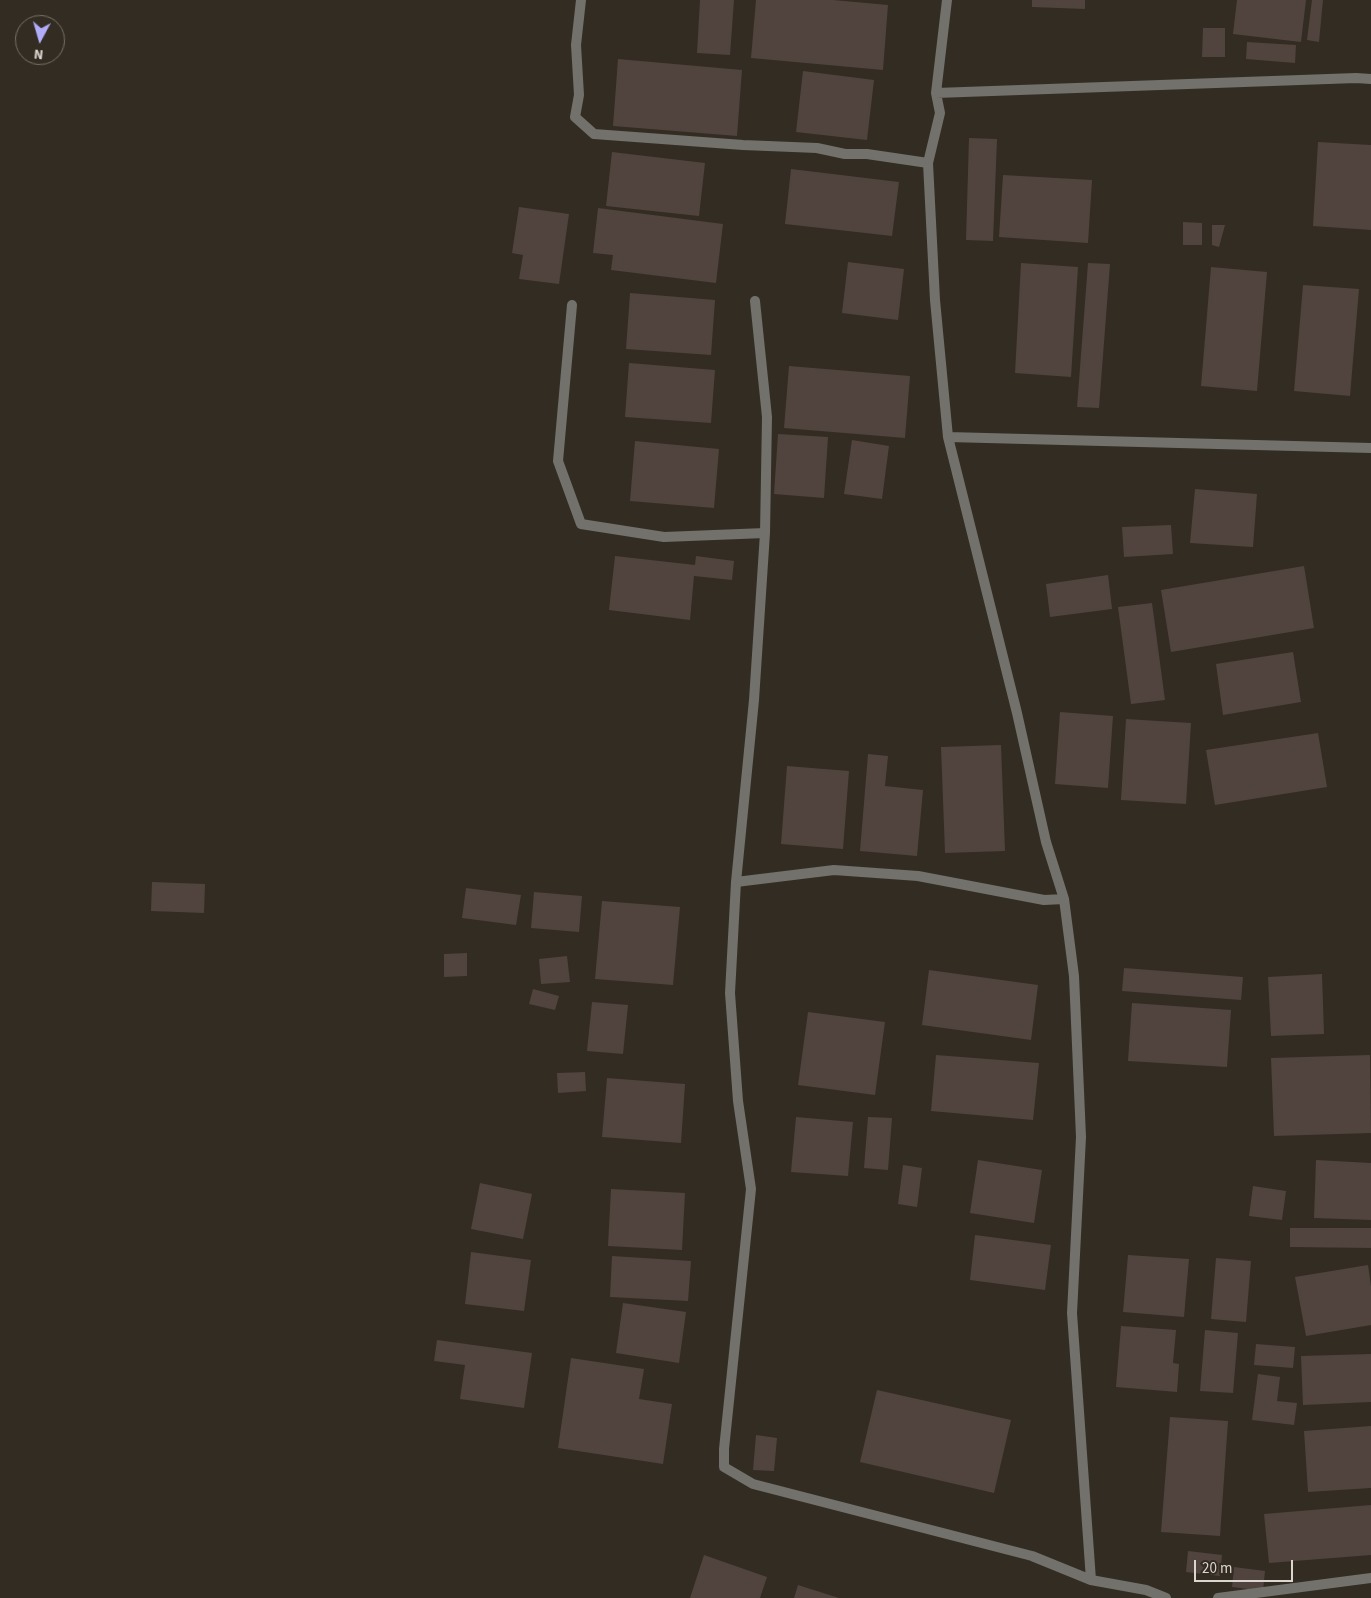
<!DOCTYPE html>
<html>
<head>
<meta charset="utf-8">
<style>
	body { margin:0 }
	#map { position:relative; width:1371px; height:1598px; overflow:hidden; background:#332c22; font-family:"Source Sans 3",sans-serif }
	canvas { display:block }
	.north { position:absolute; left:15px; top:15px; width:50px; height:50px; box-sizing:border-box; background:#332c22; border:1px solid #767068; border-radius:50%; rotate:186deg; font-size:14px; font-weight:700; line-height:20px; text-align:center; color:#dbd6d0 }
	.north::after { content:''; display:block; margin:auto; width:18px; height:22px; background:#b1adfa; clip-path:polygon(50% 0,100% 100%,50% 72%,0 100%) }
	.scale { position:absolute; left:1194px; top:1560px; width:99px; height:22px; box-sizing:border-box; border:2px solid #dbd6d0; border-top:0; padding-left:6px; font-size:15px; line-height:18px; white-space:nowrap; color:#dbd6d0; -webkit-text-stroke:4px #332c22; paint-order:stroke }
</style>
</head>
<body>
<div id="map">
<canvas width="1371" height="1598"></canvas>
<div class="north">N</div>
<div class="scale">20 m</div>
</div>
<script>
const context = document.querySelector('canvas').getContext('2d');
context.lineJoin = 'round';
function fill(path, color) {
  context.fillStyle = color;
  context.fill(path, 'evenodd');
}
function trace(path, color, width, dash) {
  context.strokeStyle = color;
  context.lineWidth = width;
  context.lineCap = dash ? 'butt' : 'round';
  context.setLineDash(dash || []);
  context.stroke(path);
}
const building = new Path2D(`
	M 700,0 L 734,0 L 730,55 L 697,53 Z
	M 756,0 L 833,0 L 888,5 L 883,70 L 751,58 Z
	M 1032,0 L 1085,0 L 1085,9 L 1032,7 Z
	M 1237,0 L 1306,0 L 1301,42 L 1233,34 Z
	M 1312,0 L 1323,0 L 1319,42 L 1307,40 Z
	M 1203,28 L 1225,28 L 1225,57 L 1202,57 Z
	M 1247,42 L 1296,45 L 1295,63 L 1246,59 Z
	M 618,59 L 742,70 L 737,136 L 613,126 Z
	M 803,71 L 874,80 L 867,140 L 796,132 Z
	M 969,138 L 997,139 L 993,241 L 966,240 Z
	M 1318,142 L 1371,145 L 1371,230 L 1313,226 Z
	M 612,152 L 705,163 L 699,216 L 606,206 Z
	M 791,169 L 899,182 L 892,236 L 785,224 Z
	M 1003,175 L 1092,180 L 1088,243 L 999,237 Z
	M 519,207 L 569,214 L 559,284 L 519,279 L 523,255 L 512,253 Z
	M 598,208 L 723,224 L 716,283 L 611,270 L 613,255 L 593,253 Z
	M 1183,222 L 1202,223 L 1202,245 L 1183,245 Z
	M 1212,225 L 1225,225 L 1219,247 L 1212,245 Z
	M 848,262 L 904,269 L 898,320 L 842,313 Z
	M 1021,263 L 1078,267 L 1071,377 L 1015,373 Z
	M 1088,263 L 1110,264 L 1099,408 L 1077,407 Z
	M 1211,267 L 1267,272 L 1257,391 L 1201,386 Z
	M 1303,285 L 1359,289 L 1350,396 L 1294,391 Z
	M 630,293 L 715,300 L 711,355 L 626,349 Z
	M 629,363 L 715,370 L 711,423 L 625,417 Z
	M 789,366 L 910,376 L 905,438 L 784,428 Z
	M 778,434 L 828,437 L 824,498 L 774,494 Z
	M 852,440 L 889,446 L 882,499 L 844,494 Z
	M 635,441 L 719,449 L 714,508 L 630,501 Z
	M 1195,489 L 1257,494 L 1253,547 L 1190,543 Z
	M 1171,525 L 1173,554 L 1124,557 L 1122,527 Z
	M 615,556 L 695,565 L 696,556 L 734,561 L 732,580 L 694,576 L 690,620 L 609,610 Z
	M 1304,566 L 1314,628 L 1171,652 L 1161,590 Z
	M 1108,575 L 1112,609 L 1050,617 L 1046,584 Z
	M 1152,603 L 1165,700 L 1131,704 L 1118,607 Z
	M 1293,652 L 1301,702 L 1223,715 L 1216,664 Z
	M 1060,712 L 1113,716 L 1108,788 L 1055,784 Z
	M 1126,719 L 1191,723 L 1186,804 L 1121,800 Z
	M 1318,733 L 1327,787 L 1215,805 L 1206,750 Z
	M 1001,745 L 1005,851 L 945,853 L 941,747 Z
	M 868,754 L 888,756 L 885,786 L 923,790 L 917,856 L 860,851 Z
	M 787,766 L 849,771 L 843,849 L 781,844 Z
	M 152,882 L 205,884 L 204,913 L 151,911 Z
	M 466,888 L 521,895 L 516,925 L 462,918 Z
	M 534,892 L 582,896 L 579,932 L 531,928 Z
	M 602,901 L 680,907 L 673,985 L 595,979 Z
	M 467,953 L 467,976 L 444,977 L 444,954 Z
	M 567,956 L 570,982 L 541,984 L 539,959 Z
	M 1124,968 L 1243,977 L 1241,1000 L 1122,991 Z
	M 929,970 L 1038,985 L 1031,1040 L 922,1025 Z
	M 1322,974 L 1324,1034 L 1271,1036 L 1268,977 Z
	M 533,989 L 559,996 L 555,1010 L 529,1004 Z
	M 592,1002 L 628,1005 L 623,1054 L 587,1051 Z
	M 1132,1003 L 1231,1010 L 1227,1067 L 1128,1061 Z
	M 808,1012 L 885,1022 L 875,1095 L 798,1085 Z
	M 936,1055 L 1039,1063 L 1033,1120 L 931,1111 Z
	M 1370,1055 L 1371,1133 L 1274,1136 L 1271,1058 Z
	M 585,1072 L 586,1091 L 558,1093 L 557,1073 Z
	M 607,1078 L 685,1084 L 681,1143 L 602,1137 Z
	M 796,1117 L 853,1122 L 848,1176 L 791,1172 Z
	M 868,1117 L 892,1118 L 888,1170 L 864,1168 Z
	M 978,1160 L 1042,1170 L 1034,1223 L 970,1213 Z
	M 1316,1160 L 1371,1163 L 1371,1220 L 1314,1218 Z
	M 903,1165 L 922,1168 L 917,1207 L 898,1204 Z
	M 480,1183 L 532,1194 L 523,1239 L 471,1229 Z
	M 1253,1186 L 1286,1191 L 1282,1220 L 1249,1216 Z
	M 611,1189 L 685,1193 L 682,1250 L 608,1246 Z
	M 1290,1228 L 1371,1228 L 1371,1248 L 1290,1247 Z
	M 975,1235 L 1051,1245 L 1045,1290 L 970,1280 Z
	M 471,1252 L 531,1260 L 524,1311 L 465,1304 Z
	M 1128,1255 L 1189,1259 L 1184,1317 L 1123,1312 Z
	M 612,1256 L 691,1261 L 688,1301 L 610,1297 Z
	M 1216,1258 L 1251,1261 L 1246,1322 L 1211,1319 Z
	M 1368,1265 L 1371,1286 L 1371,1325 L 1306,1336 L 1295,1277 Z
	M 623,1303 L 686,1312 L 679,1363 L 616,1353 Z
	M 1121,1326 L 1176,1330 L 1173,1363 L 1179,1364 L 1177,1392 L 1116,1387 Z
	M 1205,1330 L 1238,1333 L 1233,1393 L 1200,1391 Z
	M 437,1340 L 532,1353 L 524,1408 L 460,1399 L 465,1365 L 434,1361 Z
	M 1256,1344 L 1295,1347 L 1293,1368 L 1254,1365 Z
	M 1371,1354 L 1371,1402 L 1303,1405 L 1301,1356 Z
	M 571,1358 L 644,1369 L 639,1399 L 672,1404 L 663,1464 L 558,1448 Z
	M 1258,1374 L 1280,1377 L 1277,1401 L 1297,1403 L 1294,1425 L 1252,1420 Z
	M 877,1390 L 1011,1420 L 994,1493 L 860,1462 Z
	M 1170,1417 L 1228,1421 L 1220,1536 L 1161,1532 Z
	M 1371,1426 L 1371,1488 L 1308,1492 L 1304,1431 Z
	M 756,1435 L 777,1438 L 774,1471 L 753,1470 Z
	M 1371,1505 L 1371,1555 L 1269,1563 L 1264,1514 Z
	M 1188,1551 L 1222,1555 L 1220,1576 L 1186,1572 Z
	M 704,1555 L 767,1577 L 760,1598 L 690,1598 Z
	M 1234,1567 L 1265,1571 L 1263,1591 L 1232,1587 Z
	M 798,1585 L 839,1598 L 794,1598 Z`);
const minor = new Path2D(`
	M 581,0 L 576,45 L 579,95 L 575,117 L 594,134 L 743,145 L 817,148 L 845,154 L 867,154 L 928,163
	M 947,0 L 936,93 L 940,113 L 928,163 L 935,300 L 948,437 L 1017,713 L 1046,842 L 1064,899 L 1074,976 L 1081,1137 L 1072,1313 L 1091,1580
	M 936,93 L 1356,78 L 1371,79
	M 755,301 L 767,417 L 765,533 L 754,700 L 736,882 L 730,993 L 738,1101 L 751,1189 L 724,1449 L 724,1467 L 753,1484 L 1032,1556 L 1091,1580 L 1146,1590 L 1166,1598
	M 572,305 L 558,461 L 581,524 L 664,537 L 765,533
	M 948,437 L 1371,448
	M 736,882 L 834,870 L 918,876 L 1044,900 L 1064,899
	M 1218,1598 L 1371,1578`);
fill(building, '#51443e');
trace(minor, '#72716b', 10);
</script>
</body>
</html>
